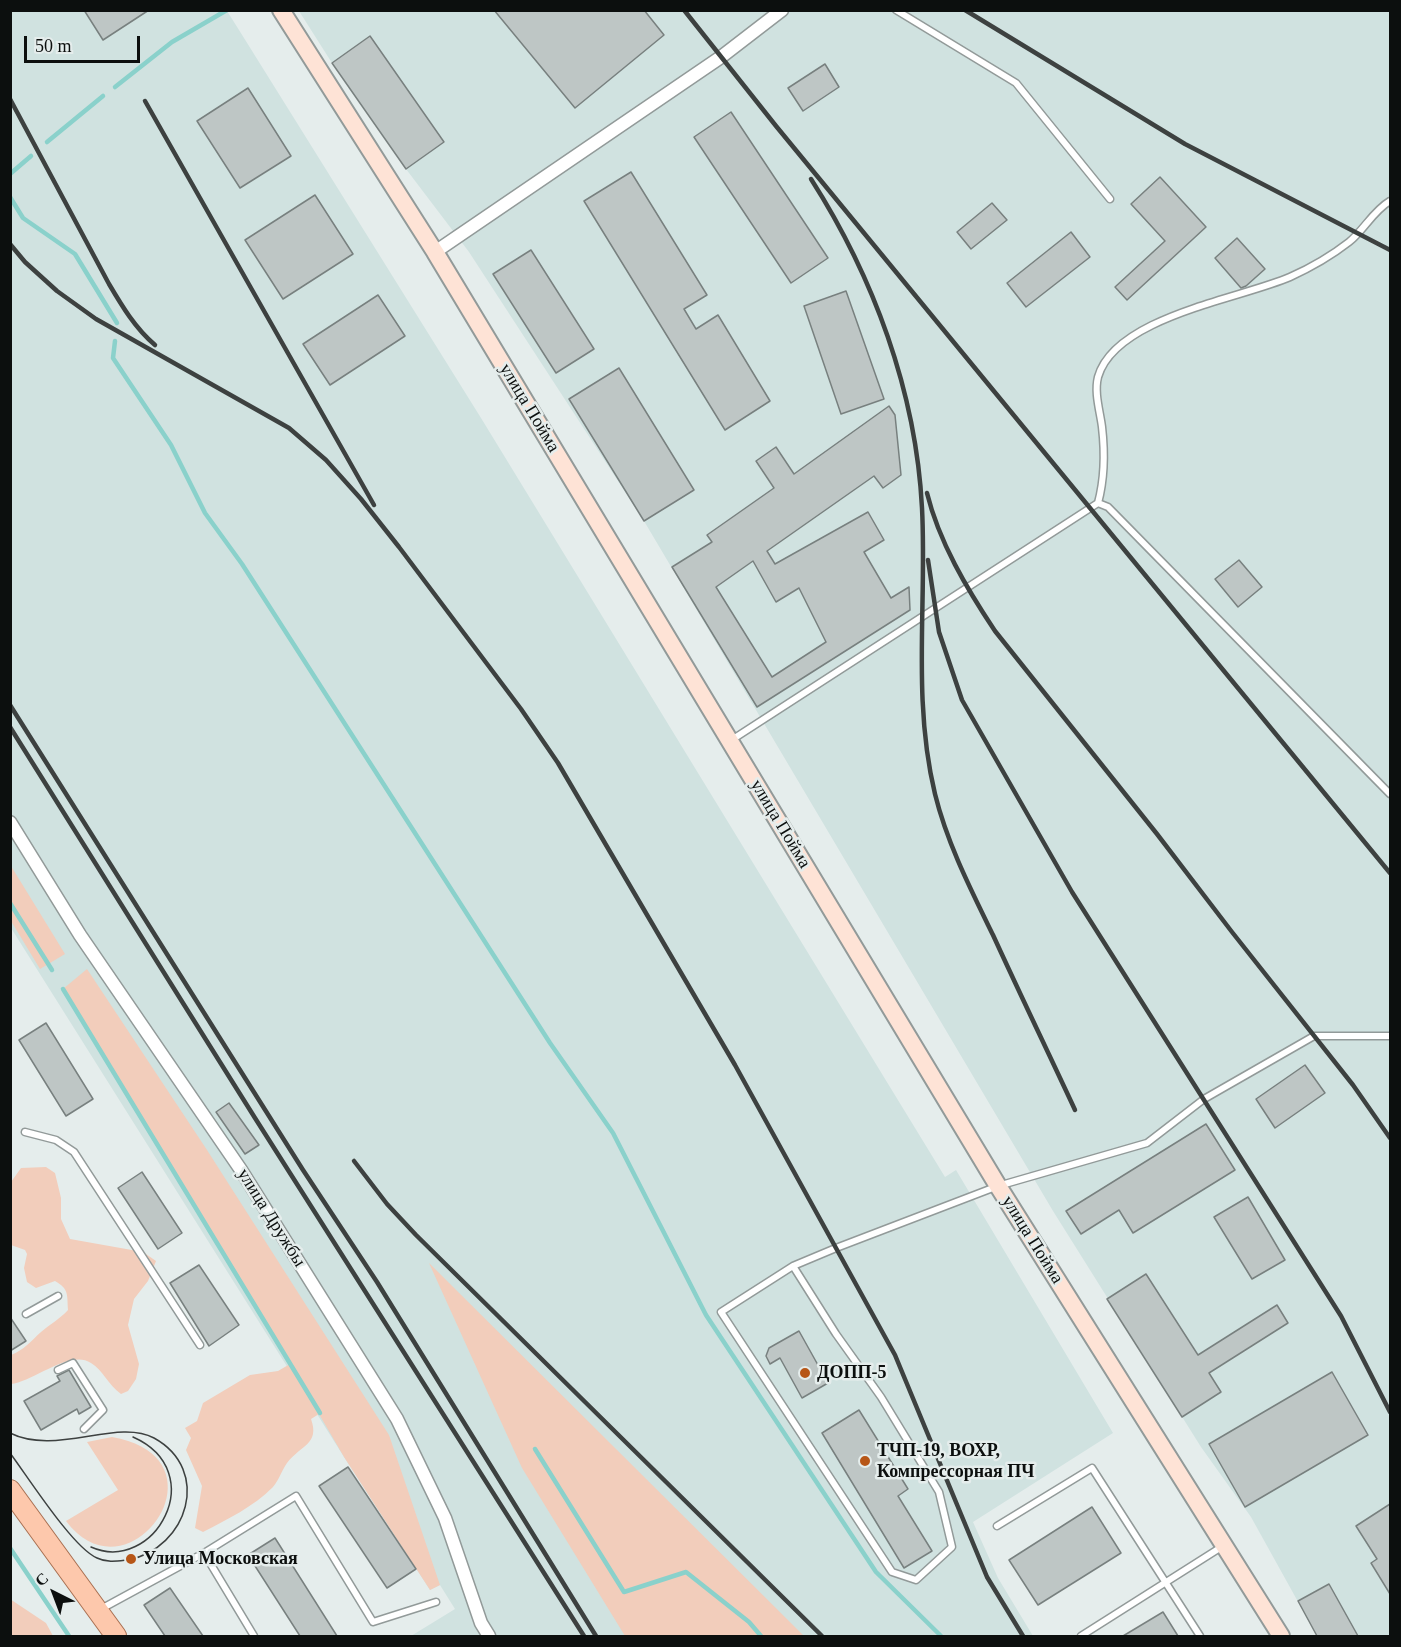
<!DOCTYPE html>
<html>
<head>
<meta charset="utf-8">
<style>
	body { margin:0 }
	#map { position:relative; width:1401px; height:1647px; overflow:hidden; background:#e5edec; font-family:Georgia,serif }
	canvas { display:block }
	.frame { position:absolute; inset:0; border:12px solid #0c0f0e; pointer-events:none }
	.north { position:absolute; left:24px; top:1563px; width:60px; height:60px; -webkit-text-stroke:4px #e5edec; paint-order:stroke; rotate:318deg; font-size:16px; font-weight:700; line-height:24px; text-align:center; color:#0c0f0e }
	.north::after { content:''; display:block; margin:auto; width:21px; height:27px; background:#0c0f0e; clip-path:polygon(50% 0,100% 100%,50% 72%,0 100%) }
	.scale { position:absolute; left:24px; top:36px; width:116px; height:27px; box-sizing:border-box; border:3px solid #0c0f0e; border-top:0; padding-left:8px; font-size:18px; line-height:21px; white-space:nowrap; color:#0c0f0e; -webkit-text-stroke:4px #e5edec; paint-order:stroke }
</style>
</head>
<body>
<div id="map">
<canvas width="1401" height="1647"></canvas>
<div class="frame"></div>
<div class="north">С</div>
<div class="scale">50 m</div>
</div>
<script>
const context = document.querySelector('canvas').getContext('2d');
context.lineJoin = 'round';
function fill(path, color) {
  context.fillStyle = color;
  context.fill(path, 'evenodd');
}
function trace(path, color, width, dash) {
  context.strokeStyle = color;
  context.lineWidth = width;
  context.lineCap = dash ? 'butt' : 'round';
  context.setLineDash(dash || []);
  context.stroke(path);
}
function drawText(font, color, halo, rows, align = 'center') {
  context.font = font + ' Georgia,serif';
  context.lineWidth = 5;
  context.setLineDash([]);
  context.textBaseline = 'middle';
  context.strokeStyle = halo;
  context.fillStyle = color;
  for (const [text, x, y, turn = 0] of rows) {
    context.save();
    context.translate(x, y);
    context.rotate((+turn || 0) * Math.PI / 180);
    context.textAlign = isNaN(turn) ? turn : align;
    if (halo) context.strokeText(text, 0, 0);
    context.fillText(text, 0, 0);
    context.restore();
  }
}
const built = new Path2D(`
	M 11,11 L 227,11 L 239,30 L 481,418 L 945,1177 L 956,1170 L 1113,1433 L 973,1522 L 998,1578 L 1033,1636 L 411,1636 L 455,1609 L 440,1585 L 430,1590 L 344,1457 L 11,928 Z
	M 299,11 L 1390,11 L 1390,1636 L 1317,1636 L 1251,1517 L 1201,1447 L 1053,1211 L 644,521 L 469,252 L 406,169 L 332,63 Z`);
const green = new Path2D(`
	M 11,866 L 65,954 L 40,969 L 11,921 Z
	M 87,969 L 207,1150 L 389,1435 L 440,1585 L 430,1590 L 344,1457 L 319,1414 L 311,1419 C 320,1444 301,1445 287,1463 C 282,1470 279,1480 273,1487 C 253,1507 228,1519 203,1532 L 195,1528 L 202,1486 L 186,1450 L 191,1438 L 185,1428 L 197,1421 L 203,1403 L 250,1375 L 278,1371 L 290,1364 L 63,989 Z
	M 46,1167 L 55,1173 L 61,1198 L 61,1219 L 70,1239 L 143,1252 L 156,1261 L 148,1281 L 134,1299 L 128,1325 L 139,1364 L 136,1379 L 128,1391 L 121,1394 C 108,1385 103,1370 91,1363 C 70,1349 33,1382 11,1384 L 11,1355 C 24,1350 31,1341 41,1332 C 50,1324 60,1319 68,1310 C 67,1294 69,1289 55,1281 L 36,1288 L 27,1282 L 24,1268 L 27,1254 L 25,1250 L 11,1245 L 11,1182 L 21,1168 Z
	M 429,1263 L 804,1636 L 625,1636 L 522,1468 Z
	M 112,1437 C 233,1458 129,1605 66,1521 L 118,1490 L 87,1442 Z
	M 10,1599 L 46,1623 L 53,1636 L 11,1636 Z`);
const stream = new Path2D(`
	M 115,87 L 172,42 L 227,10
	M 47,142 L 103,96
	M 10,174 L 31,156
	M 10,197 L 23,218 L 75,254 L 117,323
	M 115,341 L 113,358 L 171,445 L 205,513 L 242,564 L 550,1043 L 613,1133 L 706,1315 L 876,1572 L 941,1636
	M 10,903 L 52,970
	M 63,989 L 320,1413
	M 535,1449 L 624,1592 L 686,1572 L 749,1622 L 761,1636
	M 10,1548 L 69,1636`);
const building = new Path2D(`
	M 84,10 L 149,10 L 103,40 Z
	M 494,10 L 644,10 L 664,35 L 575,108 Z
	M 370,36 L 444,142 L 406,169 L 332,63 Z
	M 825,64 L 839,87 L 803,111 L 788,88 Z
	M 248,88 L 291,156 L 240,188 L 197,121 Z
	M 731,112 L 828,258 L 791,283 L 694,137 Z
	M 631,172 L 707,295 L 684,309 L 696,329 L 718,315 L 770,401 L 725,430 L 584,201 Z
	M 1160,177 L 1206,227 L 1127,300 L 1115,287 L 1165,241 L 1131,204 Z
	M 315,195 L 353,254 L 283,299 L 245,240 Z
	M 992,203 L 1007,220 L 971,249 L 957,232 Z
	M 1071,232 L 1090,257 L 1026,307 L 1007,283 Z
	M 1237,238 L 1265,269 L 1246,286 L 1241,288 L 1215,258 Z
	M 531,250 L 594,349 L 556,373 L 493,274 Z
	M 846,291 L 884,399 L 841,414 L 804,306 Z
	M 378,295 L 405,336 L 330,385 L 303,344 Z
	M 619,368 L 694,490 L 644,521 L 569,399 Z
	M 889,406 L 895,415 L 901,475 L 883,488 L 874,476 L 767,551 L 775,564 L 868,512 L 884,540 L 864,552 L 891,598 L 909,587 L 910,610 L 757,707 L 672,567 L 712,542 L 707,535 L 774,488 L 756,461 L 776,447 L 794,474 ZM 753,561 L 776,602 L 799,588 L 826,642 L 772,677 L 716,587 Z
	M 1239,560 L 1262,587 L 1238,607 L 1215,579 Z
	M 46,1023 L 93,1099 L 66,1116 L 19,1040 Z
	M 1305,1065 L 1325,1093 L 1275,1128 L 1256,1099 Z
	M 229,1103 L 259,1145 L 245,1154 L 216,1112 Z
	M 1206,1124 L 1235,1170 L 1133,1233 L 1119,1210 L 1081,1234 L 1066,1211 Z
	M 142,1172 L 182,1233 L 158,1249 L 118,1188 Z
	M 1248,1197 L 1285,1260 L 1252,1279 L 1214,1217 Z
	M 199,1265 L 239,1325 L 209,1346 L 170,1283 Z
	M 1146,1274 L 1198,1355 L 1277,1305 L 1288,1323 L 1209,1373 L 1221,1392 L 1182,1417 L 1107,1299 Z
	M 10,1317 L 26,1341 L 10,1351 Z
	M 799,1331 L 828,1383 L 802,1398 L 780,1358 L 770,1364 L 766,1356 L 769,1348 Z
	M 69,1370 L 91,1407 L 79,1414 L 77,1409 L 41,1430 L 24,1401 L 60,1381 L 57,1376 Z
	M 1332,1372 L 1368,1435 L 1245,1507 L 1209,1444 Z
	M 859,1410 L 908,1489 L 898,1496 L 932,1551 L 904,1568 L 822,1433 Z
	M 348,1467 L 416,1569 L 387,1588 L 319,1486 Z
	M 1390,1504 L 1390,1594 L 1371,1563 L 1377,1559 L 1356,1526 Z
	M 1092,1507 L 1121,1553 L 1038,1605 L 1009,1560 Z
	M 275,1538 L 337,1636 L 300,1636 L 248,1555 Z
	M 1329,1584 L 1358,1636 L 1317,1636 L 1298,1601 Z
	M 170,1588 L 203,1636 L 165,1636 L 144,1605 Z
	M 1163,1612 L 1178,1636 L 1123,1636 Z`);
const lane = new Path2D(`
	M 896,10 L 1016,83 L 1110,199
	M 1098,503 C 1105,477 1105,453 1102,427 C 1100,411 1094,393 1098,377 C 1115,317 1239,299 1290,277 C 1310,268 1331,256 1349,242 C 1364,230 1373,211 1390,201
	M 730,741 L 1098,503 L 1108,507 L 1390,794
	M 25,1132 L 56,1140 L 74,1152 L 200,1345
	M 793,1266 L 836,1334 L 881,1397 L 939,1492 L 952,1547 L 916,1580 L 892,1572 L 721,1312 L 793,1266 L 836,1248 L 998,1186 L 1147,1143 L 1204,1099 L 1314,1036 L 1390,1036
	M 26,1314 L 58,1296
	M 58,1370 L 73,1363 L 103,1410 L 84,1429
	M 997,1526 L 1092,1468 L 1200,1636
	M 204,1553 L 254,1636
	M 101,1609 L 204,1553 L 296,1496 L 373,1622 L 436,1602
	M 1081,1636 L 1223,1546`);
const street = new Path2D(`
	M 435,252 L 721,57 L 782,10
	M 10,822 L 80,935 L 241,1170 L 397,1419 L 445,1518 L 481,1623 L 489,1636`);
const secondary = new Path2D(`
	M 281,10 L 435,252 L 998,1186 L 1281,1636`);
const primary = new Path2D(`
	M 10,1490 L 116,1636`);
const tram = new Path2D(`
	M 10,1433 C 56,1456 117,1418 154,1438 C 212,1470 188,1548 128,1560 C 118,1561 107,1563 97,1558 C 73,1548 28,1477 10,1453
	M 91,1547 C 154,1575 212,1472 133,1437`);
const rail = new Path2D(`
	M 684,10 L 776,126 L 1390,873
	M 965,10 L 1185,144 L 1390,250
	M 10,99 L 109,284 C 122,306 135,328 155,345
	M 145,101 L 374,505
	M 811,179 C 873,276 916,391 922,508 C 927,603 912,699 935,794 C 947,843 971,890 993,935 C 1020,994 1048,1052 1075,1110
	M 10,244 L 25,262 L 57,291 L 96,319 L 289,428 L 326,460 L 361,499 L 399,547 L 521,709 L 558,763 L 735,1065 L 895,1355 L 987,1577 L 1023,1636
	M 927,493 C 939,542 967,589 995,631 L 1157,834 L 1232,932 L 1353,1085 L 1390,1138
	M 928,560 L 939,632 L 962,700 L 1072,892 L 1341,1316 L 1390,1412
	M 10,705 L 303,1170 L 377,1282 L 596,1636
	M 10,727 L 255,1118 L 584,1636
	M 354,1161 L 387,1204 L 416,1235 L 822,1636`);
const markers = [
	[805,1373,6,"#b75617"],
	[865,1461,6,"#b75617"],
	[131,1559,6,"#b75617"]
];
const streetNames = [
	["улица Пойма",529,408,59],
	["улица Пойма",780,824,59],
	["улица Дружбы",271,1218,58],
	["улица Пойма",1032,1240,58]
];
const poiNames = [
	["ДОПП-5",817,1373],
	["ТЧП-19, ВОХР,",877,1451],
	["Компрессорная ПЧ",877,1472],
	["Улица Московская",143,1559]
];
fill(built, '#d0e2e0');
fill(green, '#f2cdbb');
trace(stream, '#8ad1cb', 4.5);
fill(building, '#bec6c5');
trace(building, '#78807f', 1.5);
trace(lane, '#929a99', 9);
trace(street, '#929a99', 15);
trace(secondary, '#929a99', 20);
trace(primary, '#a86f51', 22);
trace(lane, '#fff', 6);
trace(street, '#fff', 12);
trace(secondary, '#fee3d6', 16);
trace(primary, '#fdc8ac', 20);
trace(tram, '#3d4140', 1.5);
trace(rail, '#3d4140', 4.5);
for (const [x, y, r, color] of markers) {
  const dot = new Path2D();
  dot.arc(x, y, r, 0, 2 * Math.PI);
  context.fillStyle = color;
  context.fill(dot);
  trace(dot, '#e5edec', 2);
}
drawText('18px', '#0c0f0e', '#e5edec', streetNames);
drawText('bold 18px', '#0c0f0e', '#e5edec', poiNames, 'left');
</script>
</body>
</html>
